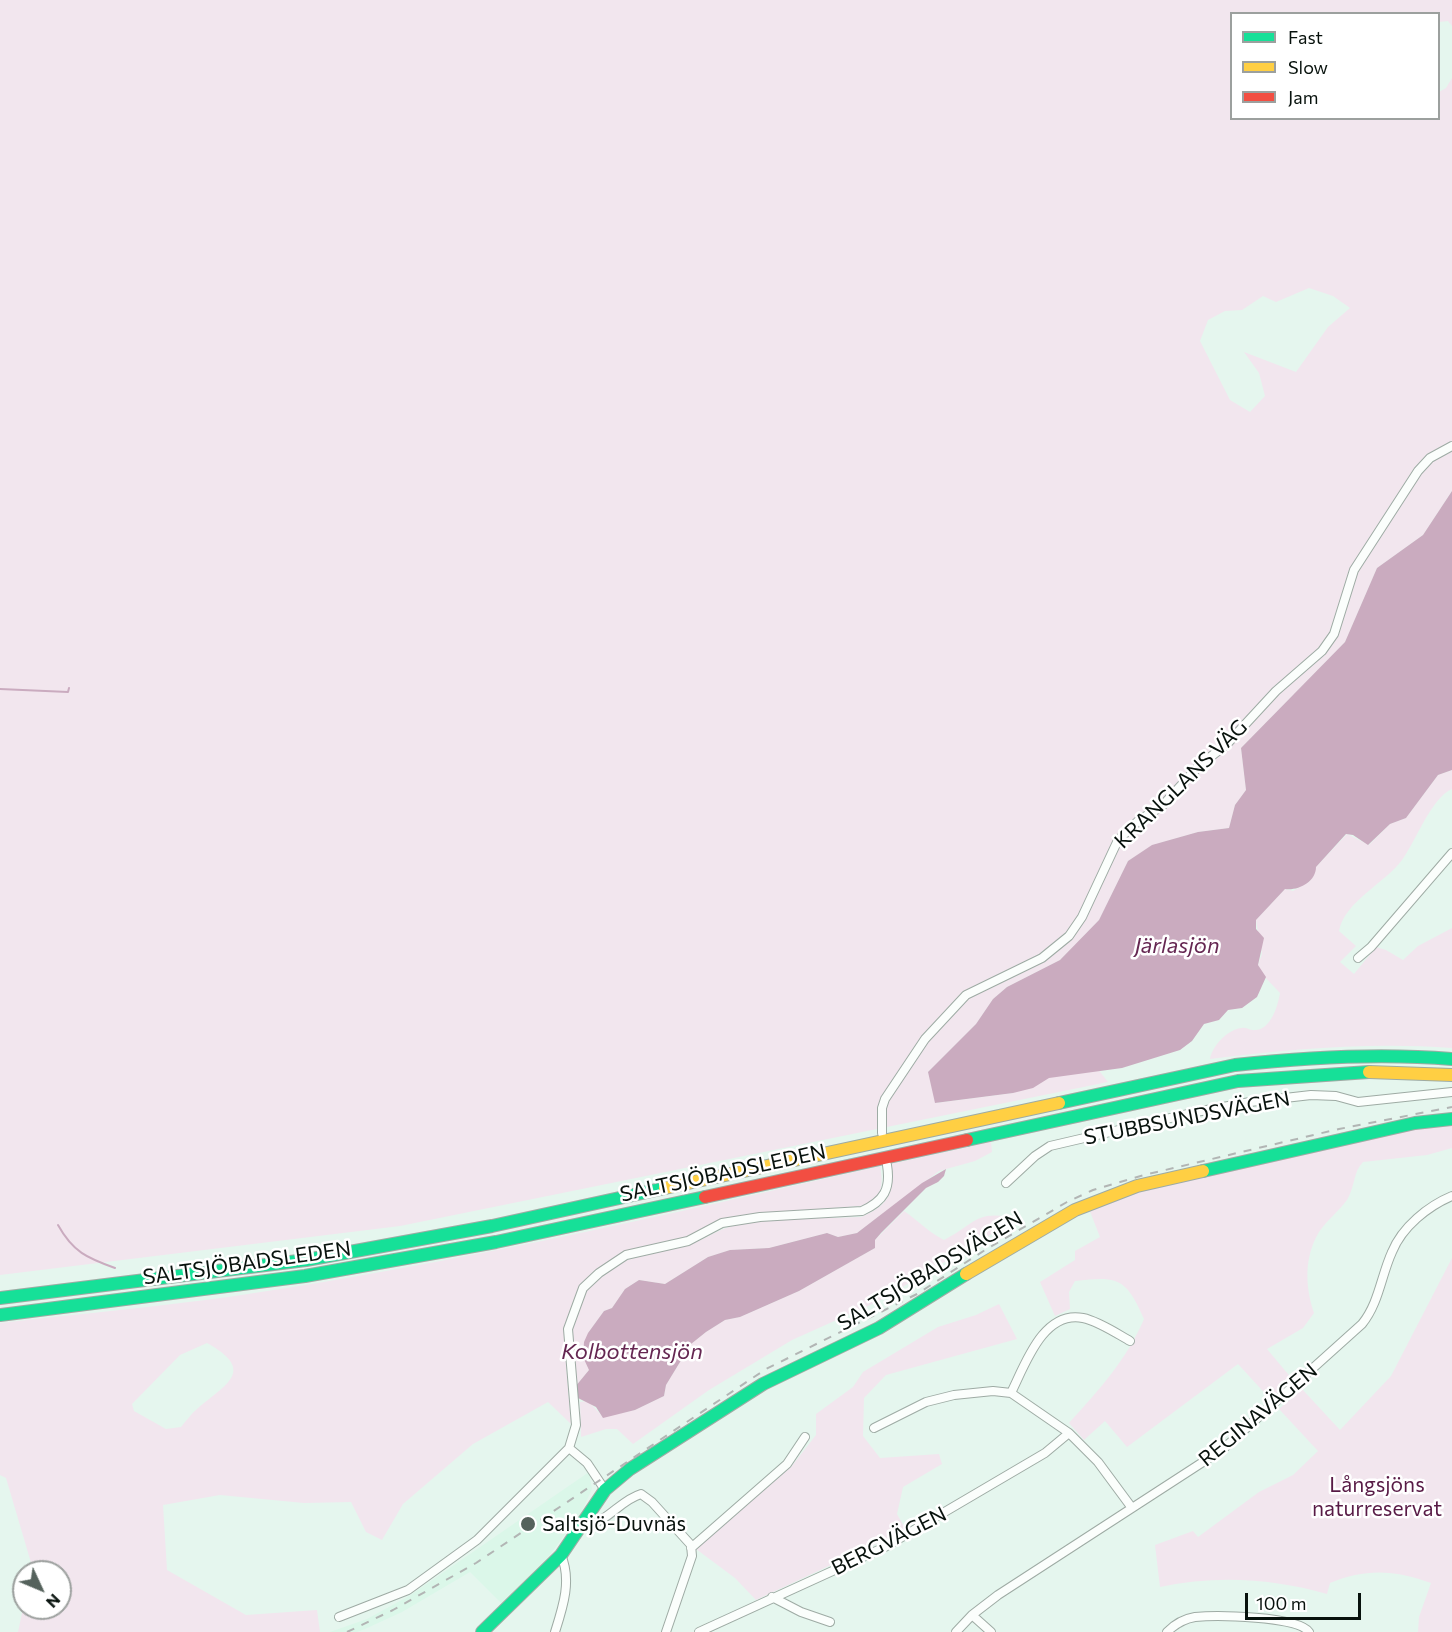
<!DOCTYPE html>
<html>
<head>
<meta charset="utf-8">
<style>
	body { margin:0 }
	#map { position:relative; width:1452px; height:1632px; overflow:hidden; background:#e5f6ee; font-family:Commissioner,sans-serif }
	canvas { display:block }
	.legend { position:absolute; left:1230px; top:12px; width:210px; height:108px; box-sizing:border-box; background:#fff; border:2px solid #9ca09e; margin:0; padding:8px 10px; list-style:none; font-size:18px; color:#08120d }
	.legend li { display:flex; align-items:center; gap:12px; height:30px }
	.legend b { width:30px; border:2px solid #9ca09e }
	.north { position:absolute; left:12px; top:1560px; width:60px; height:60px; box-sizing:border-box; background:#fff; border:2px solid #9ca09e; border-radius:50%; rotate:134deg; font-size:16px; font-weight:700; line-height:24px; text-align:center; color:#08120d }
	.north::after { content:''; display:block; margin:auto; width:21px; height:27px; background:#55625c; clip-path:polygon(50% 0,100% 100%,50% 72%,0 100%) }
	.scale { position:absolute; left:1245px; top:1593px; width:116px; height:27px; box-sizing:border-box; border:3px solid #08120d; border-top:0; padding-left:8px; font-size:18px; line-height:21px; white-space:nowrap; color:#08120d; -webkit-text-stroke:4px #fff; paint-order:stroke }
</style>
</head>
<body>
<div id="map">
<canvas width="1452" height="1632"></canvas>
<ul class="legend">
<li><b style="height:8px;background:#16e098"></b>Fast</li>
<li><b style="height:8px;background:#ffcf43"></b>Slow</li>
<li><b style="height:8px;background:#f24e42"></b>Jam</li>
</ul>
<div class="north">N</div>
<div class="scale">100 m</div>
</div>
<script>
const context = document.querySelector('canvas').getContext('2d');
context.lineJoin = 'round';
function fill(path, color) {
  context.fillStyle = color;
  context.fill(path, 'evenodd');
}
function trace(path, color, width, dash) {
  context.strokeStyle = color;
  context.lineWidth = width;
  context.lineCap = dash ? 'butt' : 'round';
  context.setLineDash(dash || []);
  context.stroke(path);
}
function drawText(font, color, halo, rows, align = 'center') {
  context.font = font + ' Commissioner,sans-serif';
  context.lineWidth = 5;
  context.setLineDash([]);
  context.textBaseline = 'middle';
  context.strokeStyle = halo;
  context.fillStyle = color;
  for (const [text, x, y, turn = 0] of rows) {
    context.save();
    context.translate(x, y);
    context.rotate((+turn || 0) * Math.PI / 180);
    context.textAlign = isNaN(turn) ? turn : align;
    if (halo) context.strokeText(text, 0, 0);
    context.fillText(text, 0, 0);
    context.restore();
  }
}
const built = new Path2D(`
	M 589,1472 L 592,1489 L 581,1513 L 546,1560 L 503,1605 L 470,1572 L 402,1612 L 365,1629 L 357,1632 L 330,1632 L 367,1619 L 409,1596 Z`);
const green = new Path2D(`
	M 0,0 L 1452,0 L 1452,26 L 1448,21 L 1439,22 L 1438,14 L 1232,14 L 1232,118 L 1438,118 L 1439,92 L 1446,88 L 1452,78 L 1452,491 L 1423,535 L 1377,568 L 1345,642 L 1241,748 L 1246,790 L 1235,805 L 1229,828 L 1198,832 L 1153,845 L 1128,861 L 1099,920 L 1060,960 L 1007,987 L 993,999 L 976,1024 L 928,1072 L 936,1103 L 1013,1093 L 1069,1066 L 1097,1068 L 1108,1082 L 400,1226 L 0,1275 ZM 1309,288 L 1333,296 L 1350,308 L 1328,327 L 1296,372 L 1244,352 L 1259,373 L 1265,396 L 1250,412 L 1230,400 L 1200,341 L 1208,320 L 1225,311 L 1242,310 L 1263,296 L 1276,302 Z
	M 1452,770 L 1452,789 C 1431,798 1416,841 1402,860 C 1384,884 1345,901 1339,931 L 1356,946 L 1340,962 L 1354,974 L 1376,947 L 1386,950 L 1403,960 L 1418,946 L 1452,928 L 1452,1048 C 1370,1042 1291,1049 1210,1059 C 1212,1046 1228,1029 1242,1028 C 1246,1027 1251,1031 1255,1030 C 1271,1030 1278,1005 1280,993 L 1261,973 L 1258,965 L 1262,954 L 1256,920 L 1285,889 L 1293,891 L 1310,881 L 1316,867 L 1347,834 L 1369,845 L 1390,824 L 1406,818 L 1438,775 Z
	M 1452,1124 L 1452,1148 L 1427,1155 L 1363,1162 C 1353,1172 1355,1187 1347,1200 C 1339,1211 1327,1220 1319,1232 C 1304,1257 1305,1286 1314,1313 L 1303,1328 L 1267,1349 L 1293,1380 L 1271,1400 L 1238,1364 L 1127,1447 L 1105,1421 L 1084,1440 L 1069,1423 C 1099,1390 1127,1359 1144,1319 C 1126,1277 1117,1276 1075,1281 L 1069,1292 L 1070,1309 L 1055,1316 L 1040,1282 L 1075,1260 L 1075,1251 L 1100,1237 L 1089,1209 L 1122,1195 L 1434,1125 Z
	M 991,1142 L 992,1152 L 975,1161 L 939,1171 L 857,1233 L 838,1237 L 827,1233 L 769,1248 L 730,1250 L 708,1257 L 665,1284 L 639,1280 L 625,1289 L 612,1308 L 604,1311 L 588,1333 L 589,1370 L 575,1387 C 573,1355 567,1318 586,1289 C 609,1255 653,1256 688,1245 C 702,1241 715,1231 729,1227 C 772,1216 817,1219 861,1217 C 889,1205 895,1193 891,1164 Z
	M 880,1166 C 884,1187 882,1198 861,1206 L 760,1213 L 688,1237 L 624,1252 L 582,1285 L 572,1305 L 566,1328 L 565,1352 L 571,1424 L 548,1402 L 473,1444 L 403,1504 L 382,1540 L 366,1532 L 351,1502 L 304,1503 L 220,1495 L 163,1505 L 167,1570 L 246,1615 L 317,1610 L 320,1632 L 18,1632 L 24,1604 L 24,1608 L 60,1608 L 60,1572 L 31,1572 L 32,1566 L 6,1478 L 0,1475 L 0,1323 C 78,1314 157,1307 235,1296 C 452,1264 667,1215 880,1166 ZM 207,1343 C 257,1371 226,1384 197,1409 C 191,1414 186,1421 181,1427 L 166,1429 L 134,1411 L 132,1404 L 180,1355 Z
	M 904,1211 C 919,1221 928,1232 944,1240 C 974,1225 976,1208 1017,1219 L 879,1301 L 792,1340 L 709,1390 L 633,1444 L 617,1429 L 606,1429 L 581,1437 L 580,1402 L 588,1401 L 603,1417 L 635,1410 L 664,1396 L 666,1385 L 691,1344 L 706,1332 L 725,1320 L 740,1317 L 799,1291 L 875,1248 L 875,1240 Z
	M 1452,1258 L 1452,1632 L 1418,1632 L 1419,1617 L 1431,1583 C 1395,1570 1366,1568 1330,1583 L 1327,1594 C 1272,1578 1215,1575 1160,1587 L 1155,1545 L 1193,1531 L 1198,1537 L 1259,1492 L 1293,1475 L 1318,1451 L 1279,1409 L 1302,1389 L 1340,1430 L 1391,1376 Z
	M 999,1304 L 1017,1339 L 886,1375 L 864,1398 L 863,1436 L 880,1458 L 939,1454 L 942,1464 L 903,1487 L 897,1514 L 906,1530 L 756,1600 L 735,1578 L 696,1549 L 791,1467 L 816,1435 L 816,1414 L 853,1387 L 863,1372 L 938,1327 L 976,1315 Z`);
const water = new Path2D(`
	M 1452,491 L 1452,770 L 1438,775 L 1406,818 L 1390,824 L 1368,845 L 1353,835 L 1346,834 L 1316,867 C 1316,882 1298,891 1285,889 L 1256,920 L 1256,929 L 1264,938 L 1258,965 L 1266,977 L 1257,997 L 1242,1008 L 1228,1010 L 1219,1020 L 1204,1024 L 1192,1041 L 1180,1050 L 1122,1068 L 1049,1078 L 1033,1088 L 1013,1093 L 935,1103 L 928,1072 L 976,1024 L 993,999 L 1007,987 L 1060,960 L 1099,920 L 1128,861 L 1152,845 L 1198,832 L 1229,828 L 1235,805 L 1246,790 L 1241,748 L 1345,642 L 1377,568 L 1423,535 Z
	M 946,1169 L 944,1176 L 938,1182 L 926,1188 L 881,1233 L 875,1240 L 875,1248 L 799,1291 L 740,1317 L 725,1320 L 706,1332 L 691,1344 L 666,1385 L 664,1396 L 635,1410 L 603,1418 L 596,1407 L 576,1397 L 575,1387 L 589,1370 L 583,1357 L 584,1342 L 588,1333 L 604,1311 L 612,1308 L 625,1289 L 639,1280 L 665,1284 L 708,1257 L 730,1250 L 769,1248 L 827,1233 L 838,1237 L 857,1233 L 922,1183 Z`);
const stream = new Path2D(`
	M 0,689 L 68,692 L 69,688
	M 58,1225 C 73,1252 87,1258 115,1268`);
const street = new Path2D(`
	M 1358,958 L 1371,947 L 1452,853
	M 882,1133 L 882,1108 L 885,1099 L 925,1039 L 966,995 L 1042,958 L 1069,936 L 1082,917 L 1118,840 L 1138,821 L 1162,806 L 1200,765 L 1227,744 L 1276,691 L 1322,651 L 1334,634 L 1354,570 L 1418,471 L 1430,458 L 1452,446
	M 1006,1183 L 1035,1156 L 1050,1146 L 1196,1112 L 1250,1102 L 1311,1095 L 1336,1096 L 1358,1102 L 1452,1092
	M 1011,1393 C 1025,1365 1043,1310 1083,1318 C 1098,1321 1116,1333 1130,1341
	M 874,1428 L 926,1402 L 954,1395 L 993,1391 L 1011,1393 L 1069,1433 L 1098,1462 L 1132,1508
	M 605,1490 L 587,1463 L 569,1448 L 576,1425 L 568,1329 L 583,1288 L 599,1273 L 626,1255 L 688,1241 L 722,1223 L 760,1217 L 862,1211 C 884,1201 891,1189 887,1165
	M 584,1521 L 590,1524 C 609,1520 621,1500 641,1494 L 652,1502 L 691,1545 L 692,1556 L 666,1632
	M 691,1548 L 787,1464 L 805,1437
	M 772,1597 L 801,1612 L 830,1622
	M 972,1615 L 991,1632
	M 339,1617 L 408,1590 L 477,1540 L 569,1448
	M 555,1632 C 563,1607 572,1580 561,1555
	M 699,1632 L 885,1547 L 1045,1453 L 1069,1433
	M 956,1632 L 972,1615 L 998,1595 L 1223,1449 L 1362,1324 C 1379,1303 1381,1276 1392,1252 C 1402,1227 1428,1206 1452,1196
	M 1167,1632 C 1175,1624 1183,1619 1195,1617 C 1216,1615 1298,1616 1309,1632`);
const fast = new Path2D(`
	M 1059,1103 L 1235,1065 C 1308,1057 1379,1053 1452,1059
	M 967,1140 L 1238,1081 L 1369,1072
	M 1203,1171 L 1415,1123 L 1452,1119
	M 0,1298 L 306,1260 L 492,1226 L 665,1188
	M 0,1315 L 305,1276 L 496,1242 L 705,1197
	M 482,1632 L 561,1555 L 605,1490 L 630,1469 L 763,1384 L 879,1328 L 966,1274`);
const slow = new Path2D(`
	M 1369,1072 L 1452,1075
	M 665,1188 L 1059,1103
	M 966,1274 L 1075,1210 L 1137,1186 L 1203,1171`);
const jam = new Path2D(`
	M 705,1197 L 967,1140`);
const rail = new Path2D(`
	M 347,1632 L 393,1610 L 476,1563 L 766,1369 L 917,1294 L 985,1250 L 1067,1202 L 1093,1190 L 1144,1175 L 1339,1129 L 1452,1107`);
const markers = [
	[528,1524,8,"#55625c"]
];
const streetNames = [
	["KRANGLANS VÄG",1181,784,-44],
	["STUBBSUNDSVÄGEN",1187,1118,-11],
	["SALTSJÖBADSLEDEN",723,1173,-12],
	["SALTSJÖBADSLEDEN",247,1263,-8],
	["SALTSJÖBADSVÄGEN",930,1271,-31],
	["REGINAVÄGEN",1258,1415,-40],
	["BERGVÄGEN",889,1541,-27]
];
const parkNames = [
	["Långsjöns",1377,1485],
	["naturreservat",1377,1509]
];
const poiNames = [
	["Saltsjö-Duvnäs",542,1524]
];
const waterNames = [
	["Järlasjön",1177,946],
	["Kolbottensjön",632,1352]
];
fill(built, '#dbf7e9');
fill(green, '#f2e6ee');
fill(water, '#caabbf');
trace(stream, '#caabbf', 2);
trace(street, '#9eaba4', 10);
trace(fast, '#9eaba4', 14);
trace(slow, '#9eaba4', 14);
trace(jam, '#9eaba4', 14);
trace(street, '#fbfefc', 8);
trace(fast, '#16e098', 12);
trace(slow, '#ffcf43', 12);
trace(jam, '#f24e42', 12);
trace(rail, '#b2b5b4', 2, [8, 8]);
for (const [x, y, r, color] of markers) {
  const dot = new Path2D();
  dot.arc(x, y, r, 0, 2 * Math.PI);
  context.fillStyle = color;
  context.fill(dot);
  trace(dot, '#fff', 2);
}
drawText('21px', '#08120d', '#fff', streetNames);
drawText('21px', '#581b46', '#fff', parkNames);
drawText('21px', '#08120d', '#fff', poiNames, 'left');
drawText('italic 22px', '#652752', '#fff', waterNames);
</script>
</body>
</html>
